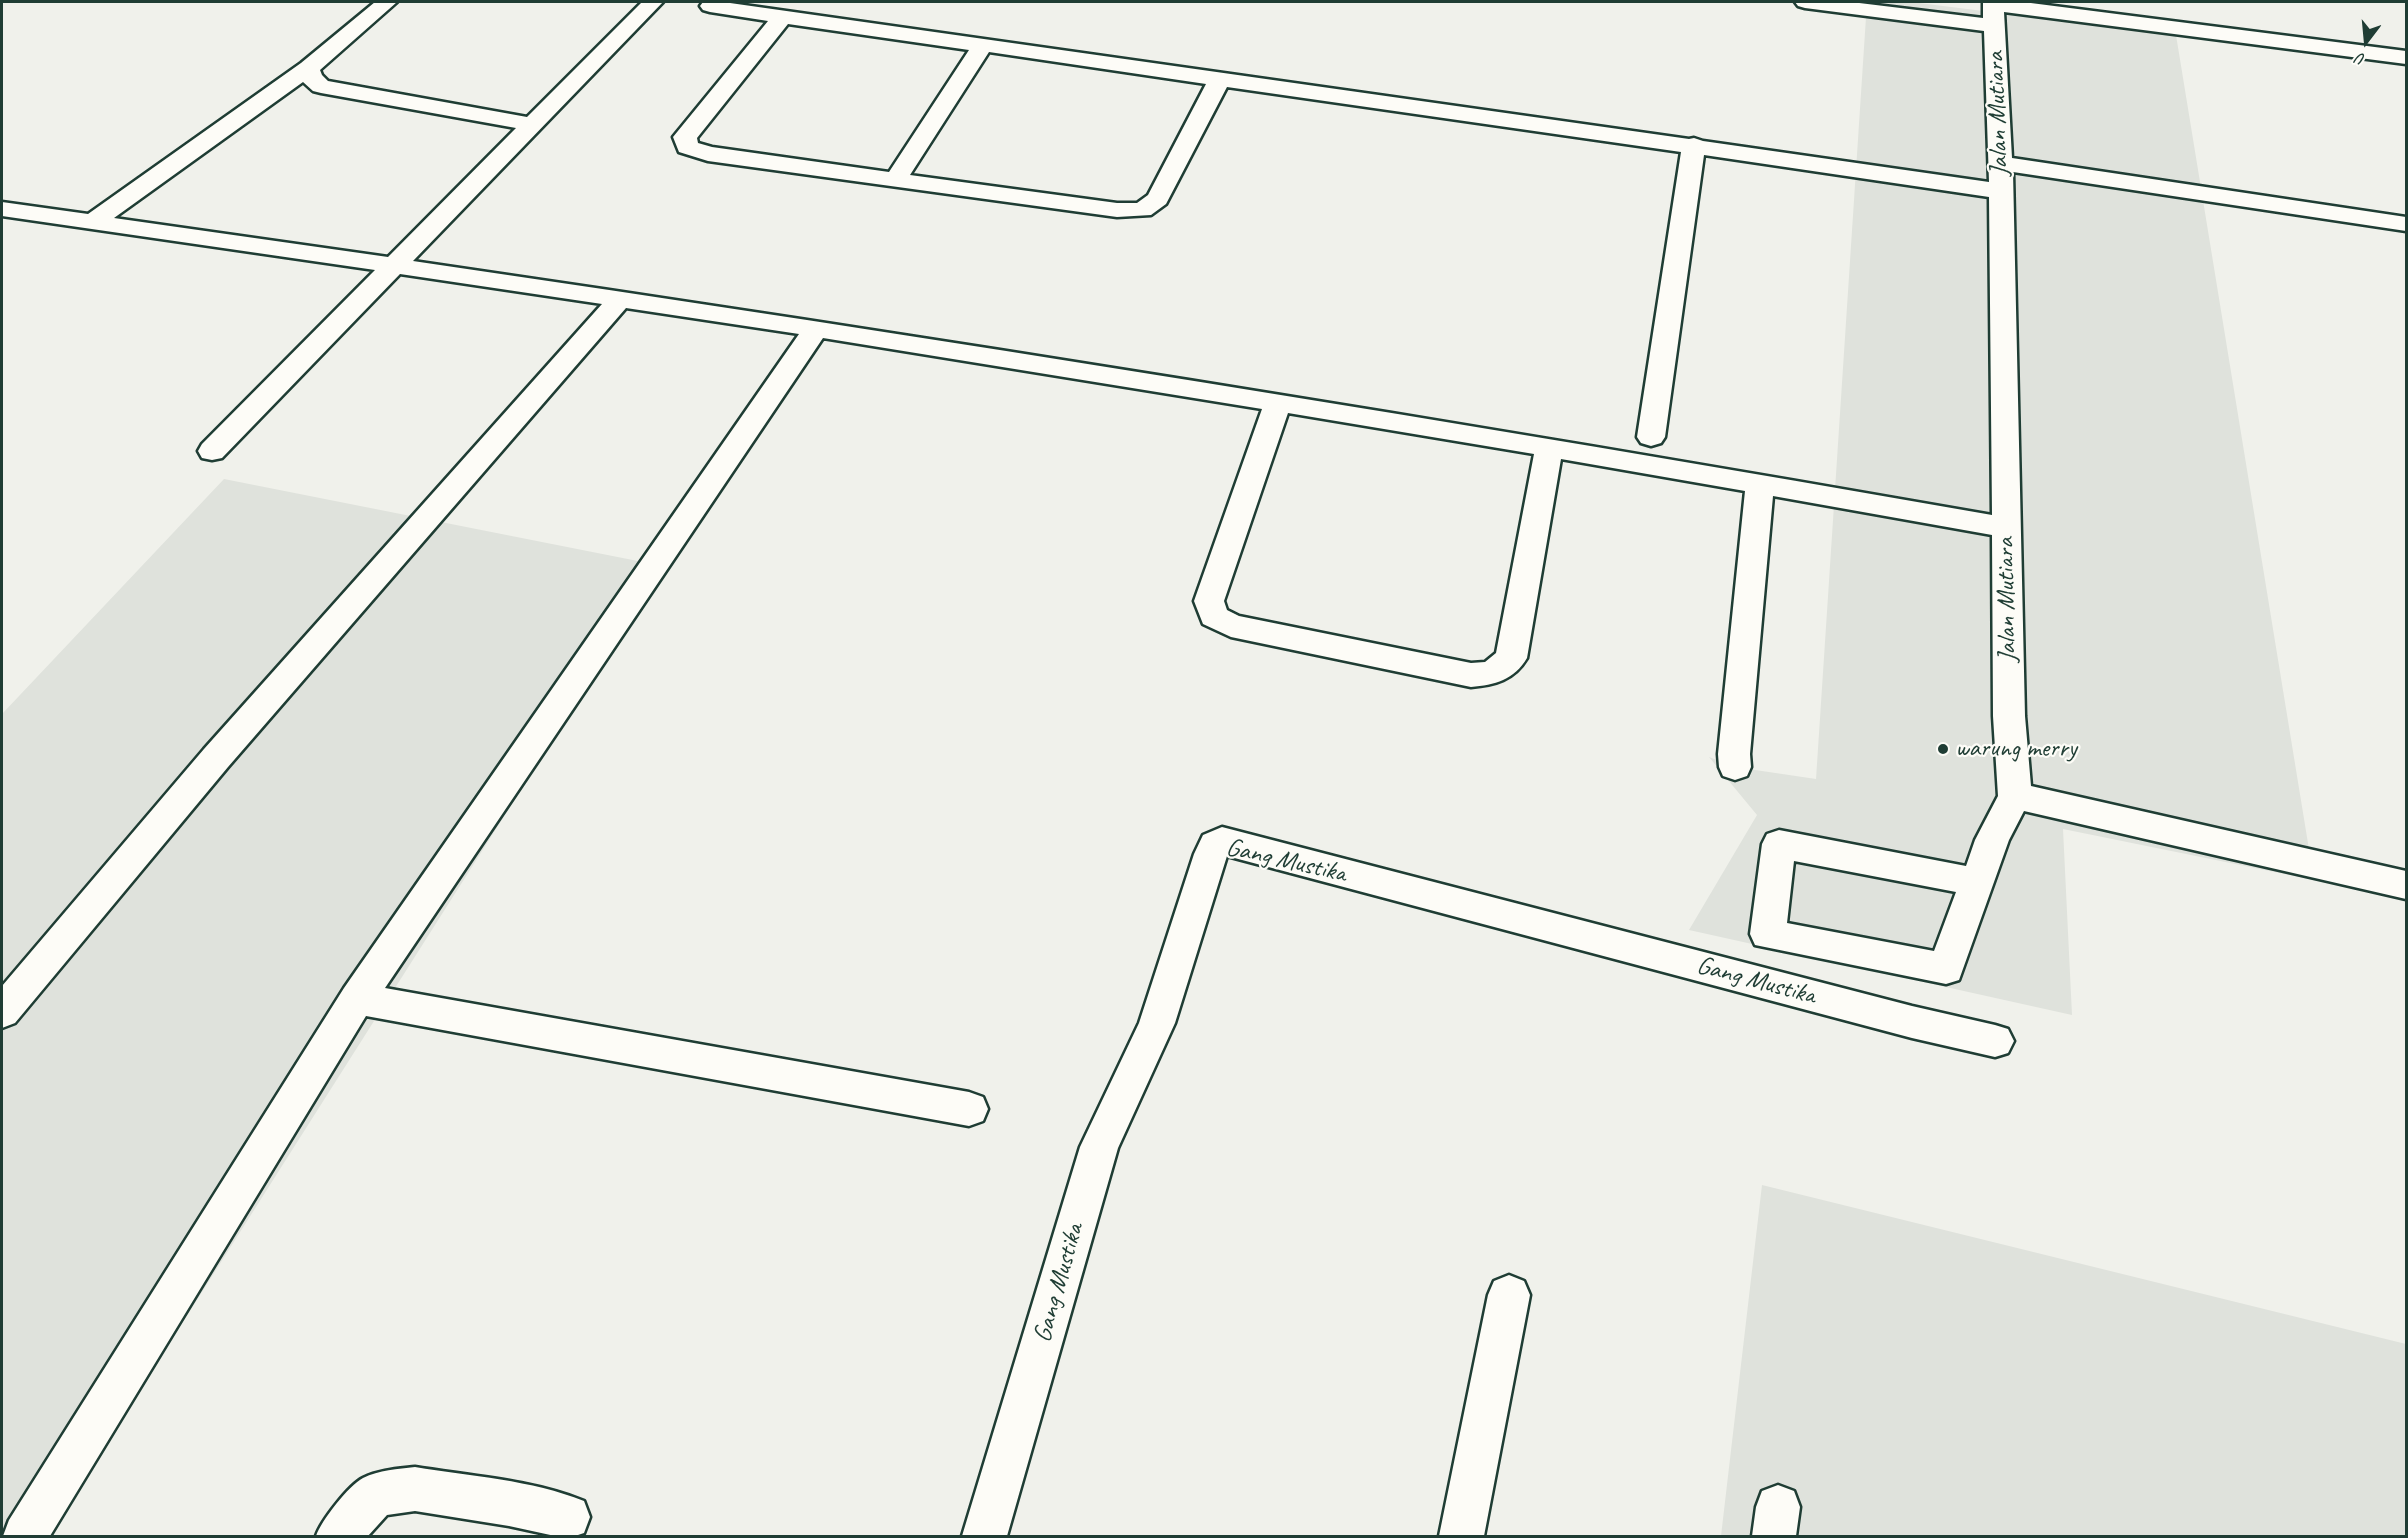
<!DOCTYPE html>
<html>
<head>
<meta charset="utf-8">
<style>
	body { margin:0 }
	#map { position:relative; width:2408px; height:1538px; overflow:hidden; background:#f0f1eb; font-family:Caveat,sans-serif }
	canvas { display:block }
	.frame { position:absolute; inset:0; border:3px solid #1f3d34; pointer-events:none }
	.north { position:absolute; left:2336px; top:12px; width:60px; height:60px; -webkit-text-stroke:4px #fdfcf7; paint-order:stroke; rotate:196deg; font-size:16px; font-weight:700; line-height:24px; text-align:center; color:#1f3d34 }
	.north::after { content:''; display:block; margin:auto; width:21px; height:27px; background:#1f3d34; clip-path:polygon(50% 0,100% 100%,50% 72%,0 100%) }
</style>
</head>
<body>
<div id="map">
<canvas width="2408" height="1538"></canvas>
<div class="frame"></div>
<div class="north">U</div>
</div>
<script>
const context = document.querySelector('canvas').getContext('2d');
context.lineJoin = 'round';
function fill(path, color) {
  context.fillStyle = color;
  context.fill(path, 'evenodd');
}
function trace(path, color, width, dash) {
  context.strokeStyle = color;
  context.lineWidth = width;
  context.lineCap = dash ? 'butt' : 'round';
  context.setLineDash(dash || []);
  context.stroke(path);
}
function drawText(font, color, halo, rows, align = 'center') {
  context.font = font + ' Caveat,sans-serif';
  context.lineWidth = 4.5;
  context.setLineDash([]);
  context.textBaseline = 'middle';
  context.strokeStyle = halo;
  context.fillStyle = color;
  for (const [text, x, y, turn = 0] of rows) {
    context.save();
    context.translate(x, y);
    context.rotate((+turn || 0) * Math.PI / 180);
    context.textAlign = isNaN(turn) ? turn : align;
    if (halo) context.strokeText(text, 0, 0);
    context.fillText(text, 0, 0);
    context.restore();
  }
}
const built = new Path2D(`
	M 1867,2 L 1911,2 L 2176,35 L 2314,880 L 2063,829 L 2072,1015 L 1689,930 L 1757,815 L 1709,757 L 1735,767 L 1816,779 Z
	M 224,479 L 663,566 L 47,1536 L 2,1536 L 2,714 Z
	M 1762,1185 L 2406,1344 L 2406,1536 L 1721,1536 Z`);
const minor = new Path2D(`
	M 375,2 L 397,2 L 320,70 L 322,75 L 328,81 L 527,117 L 642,2 L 663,2 L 413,261 C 941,338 1467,423 1992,515 L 1989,197 L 1704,155 L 1665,437 L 1661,443 L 1651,446 L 1641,443 L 1637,437 L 1681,152 L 1227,87 L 1166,204 L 1151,215 L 1117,217 L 708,161 L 679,152 L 673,137 L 768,21 L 710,12 L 703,10 L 700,6 L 703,2 L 723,2 L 1689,139 L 1694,138 L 1703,141 L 1989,182 L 1984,31 L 1805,8 L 1798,6 L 1795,2 L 1851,2 L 1983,18 L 1983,2 L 2023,2 L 2406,51 L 2406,64 L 2004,12 L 2012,158 L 2406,217 L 2406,231 L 2013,172 L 2025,716 L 2031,786 L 2406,871 L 2406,899 L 2024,811 L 2009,840 L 1959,980 L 1946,984 L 1755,945 L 1750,934 L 1762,844 L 1767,834 L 1779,830 L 1966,866 L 1975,840 L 1998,796 L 1993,716 L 1992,535 L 1773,496 L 1750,754 L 1751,767 L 1747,776 L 1735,780 L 1723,776 L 1719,767 L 1718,754 L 1745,491 L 1561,459 L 1527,658 C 1514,680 1495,685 1471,687 L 1231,637 L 1203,624 L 1194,601 L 1262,409 L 823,338 L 385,988 L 969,1092 L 983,1097 L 988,1109 L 983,1121 L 969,1126 L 366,1016 L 50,1536 L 3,1536 L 9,1520 L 344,988 L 799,334 L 626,308 L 228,767 L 15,1023 L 2,1028 L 2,986 L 204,749 L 602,304 L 400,274 L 222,458 L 212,460 L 202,458 L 198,451 L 202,444 L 375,270 L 2,216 L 2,202 L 88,214 L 301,63 ZM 788,24 L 969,50 L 889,172 L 712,147 L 698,143 L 697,138 ZM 989,52 L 1206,84 L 1148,195 L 1137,203 L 1117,203 L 910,175 ZM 303,82 L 313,91 L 321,93 L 516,128 L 388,257 L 114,218 ZM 1288,413 L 1534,454 L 1496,653 L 1485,662 L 1471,663 L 1239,616 L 1227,610 L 1224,601 ZM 1794,861 L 1956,892 L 1934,951 L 1787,923 Z
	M 1222,827 L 1912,1006 L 1995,1025 L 2008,1029 L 2014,1041 L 2008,1053 L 1995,1057 L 1912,1038 L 1227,856 L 1175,1023 L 1118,1148 L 1007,1536 L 962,1536 L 1080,1147 L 1139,1023 L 1194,854 L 1203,835 Z
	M 1509,1275 L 1524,1281 L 1530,1295 L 1484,1536 L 1439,1536 L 1488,1295 L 1494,1281 Z
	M 415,1467 C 470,1476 532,1480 584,1501 L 590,1517 L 584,1533 L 575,1536 L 555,1536 L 509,1526 L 415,1511 L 387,1515 L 368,1536 L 316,1536 C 321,1521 349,1485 363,1478 C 379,1470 398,1469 415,1467 Z
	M 1778,1485 L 1794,1491 L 1800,1507 L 1796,1536 L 1752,1536 L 1756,1507 L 1762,1491 Z`);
const markers = [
	[1943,749,6,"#1f3d34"]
];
const streetNames = [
	["Jalan Mutiara",1998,114,-92],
	["Jalan Mutiara",2007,600,-91],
	["Gang Mustika",1286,861,13],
	["Gang Mustika",1756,981,15],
	["Gang Mustika",1059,1283,-74]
];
const poiNames = [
	["warung merry",1955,749]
];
fill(built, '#dfe2dc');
trace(minor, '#1f3d34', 5);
fill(minor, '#fdfcf7');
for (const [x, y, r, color] of markers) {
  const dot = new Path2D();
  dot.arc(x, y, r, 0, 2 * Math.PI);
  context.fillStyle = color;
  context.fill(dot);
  trace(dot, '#fdfcf7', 2);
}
drawText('26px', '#1f3d34', '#fdfcf7', streetNames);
drawText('26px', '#1f3d34', '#fdfcf7', poiNames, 'left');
</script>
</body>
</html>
